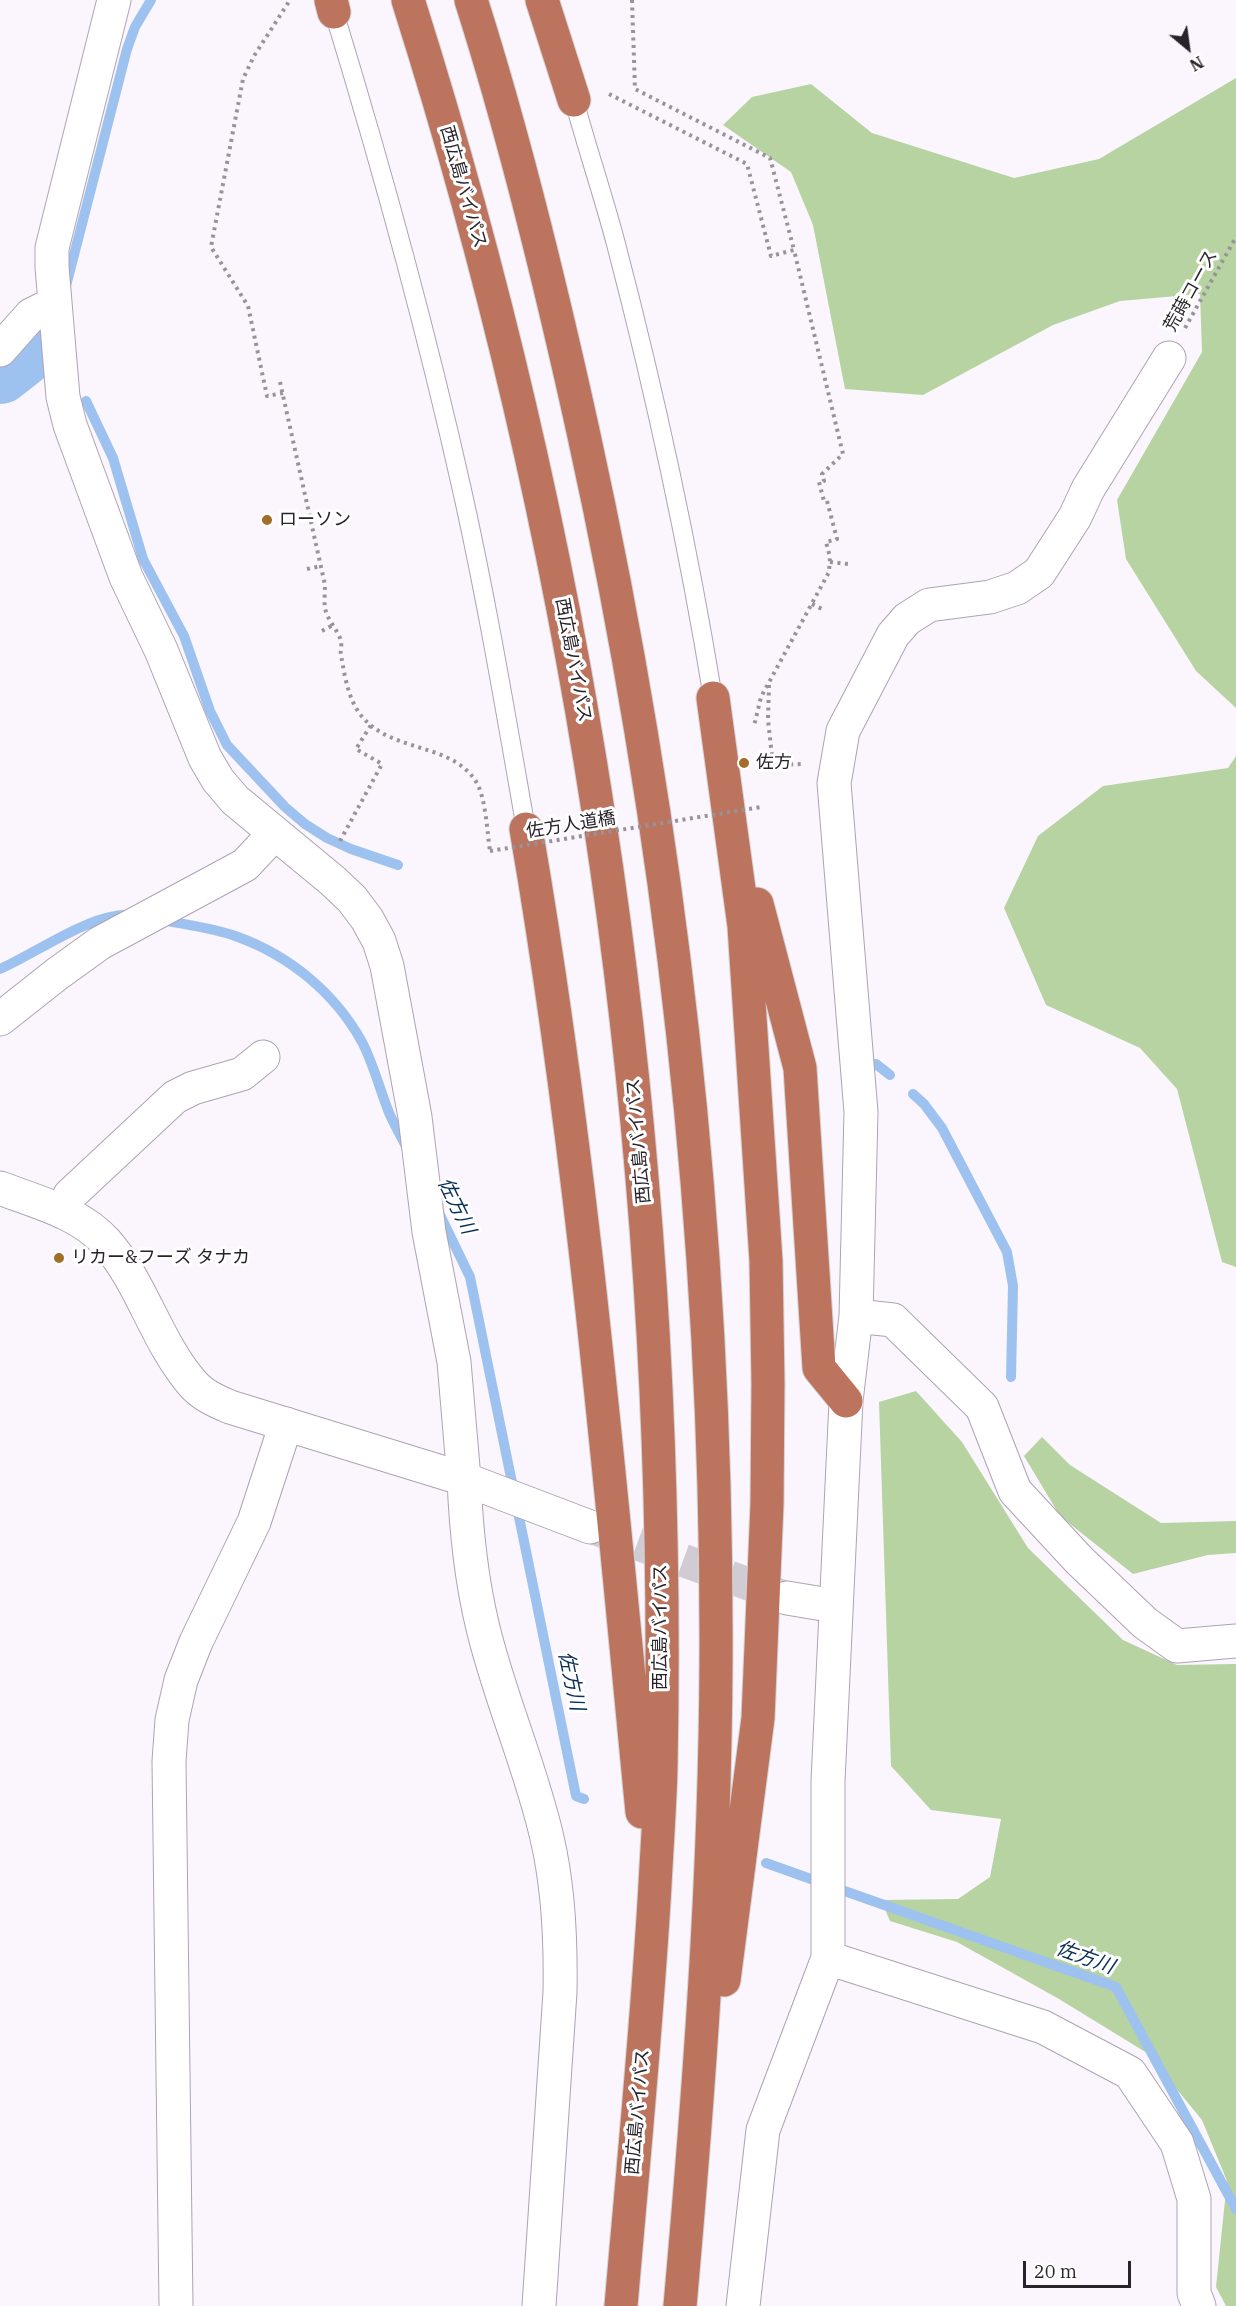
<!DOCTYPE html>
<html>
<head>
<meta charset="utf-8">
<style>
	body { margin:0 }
	#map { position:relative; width:1236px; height:2306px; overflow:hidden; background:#fbf6fd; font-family:"IBM Plex Serif",serif }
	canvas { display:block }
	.north { position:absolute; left:1158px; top:18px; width:60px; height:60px; -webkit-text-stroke:4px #fff; paint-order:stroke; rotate:151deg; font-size:16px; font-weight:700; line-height:24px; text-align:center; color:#28232a }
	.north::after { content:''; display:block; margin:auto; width:21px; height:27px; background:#28232a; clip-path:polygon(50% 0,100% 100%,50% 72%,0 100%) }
	.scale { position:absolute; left:1023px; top:2261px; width:108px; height:27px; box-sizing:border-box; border:3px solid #28232a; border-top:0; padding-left:8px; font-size:18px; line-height:21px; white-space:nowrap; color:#28232a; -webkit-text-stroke:4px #fff; paint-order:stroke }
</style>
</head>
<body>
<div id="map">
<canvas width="1236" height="2306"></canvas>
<div class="north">N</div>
<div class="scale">20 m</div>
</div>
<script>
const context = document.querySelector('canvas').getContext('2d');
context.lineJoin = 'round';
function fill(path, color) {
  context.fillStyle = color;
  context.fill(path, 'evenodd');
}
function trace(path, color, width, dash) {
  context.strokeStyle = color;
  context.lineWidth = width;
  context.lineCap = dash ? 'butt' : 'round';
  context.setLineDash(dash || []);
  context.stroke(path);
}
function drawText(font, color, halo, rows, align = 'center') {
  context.font = font + ' "IBM Plex Serif","Noto Sans JP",serif';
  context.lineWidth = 6;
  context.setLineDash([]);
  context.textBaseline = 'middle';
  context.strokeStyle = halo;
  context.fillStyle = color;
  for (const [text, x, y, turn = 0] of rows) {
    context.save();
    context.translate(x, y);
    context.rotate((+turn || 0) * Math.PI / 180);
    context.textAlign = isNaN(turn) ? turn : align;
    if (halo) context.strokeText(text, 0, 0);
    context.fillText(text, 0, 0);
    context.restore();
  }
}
const forest = new Path2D(`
	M 1236,78 L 1236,708 L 1196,671 L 1126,559 L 1117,500 L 1202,352 L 1200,294 L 1120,301 L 1053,325 L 923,395 L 845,389 L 813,225 L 791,172 L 723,125 L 752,97 L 811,84 L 872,133 L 1014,178 L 1099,159 Z
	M 1236,756 L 1236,1267 L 1222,1262 L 1177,1089 L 1140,1048 L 1046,1005 L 1004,908 L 1038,836 L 1103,786 L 1228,768 Z
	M 916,1391 L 962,1442 L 1028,1548 L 1123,1640 L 1177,1665 L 1236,1664 L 1236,2306 L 1226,2306 L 1216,2287 L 1227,2181 L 1202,2120 L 1147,2053 L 1059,1999 L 957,1942 L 890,1921 L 881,1900 L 958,1899 L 990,1877 L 1001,1819 L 931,1810 L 891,1766 L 879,1402 Z
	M 1042,1437 L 1070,1465 L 1161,1523 L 1236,1521 L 1236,1553 L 1208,1555 L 1133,1574 L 1060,1516 L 1024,1456 Z`);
const stream = new Path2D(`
	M 66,286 L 127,49 L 135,27 L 151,0
	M 9,365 L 23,362 L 43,372
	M 86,401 L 113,458 L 143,559 L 184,636 L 210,711 L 227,745 L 285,807 L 305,824 L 327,838 L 351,849 L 398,865
	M 162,920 C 187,925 214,928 238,937 C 290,956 335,993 362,1042 C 374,1065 380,1091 390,1115 C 395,1126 401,1137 407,1148
	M 0,969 C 37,953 92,912 131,915
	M 876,1064 L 890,1075
	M 913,1094 L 924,1104 L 942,1128 L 1007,1252 L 1013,1286 L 1011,1377
	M 439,1213 L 470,1277 L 576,1796 L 584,1799
	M 766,1863 L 811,1879
	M 839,1889 L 1116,1987 L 1236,2209`);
const river = new Path2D(`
	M 0,372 L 33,346`);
const tertiaryTunnel = new Path2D(`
	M 591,1527 L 787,1598`);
const path = new Path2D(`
	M 632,0 L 635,89 L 770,158 L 794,250
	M 609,94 L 747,164 L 771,256 L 794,250 L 843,454 L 822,474 L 824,481 L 819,482 L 824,501 L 827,501 L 837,539 L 826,542 L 830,557 L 829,572 L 761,697 L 754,726
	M 1185,328 L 1236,237
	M 280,382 L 325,585 C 325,592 324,601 325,608 C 327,620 338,630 341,641 C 342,646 340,651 341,655 C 344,672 347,692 356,708 C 383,754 448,740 475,780 C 486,796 487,832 490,851
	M 283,393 L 267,396 L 248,306 L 211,247 L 243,79 L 254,56 L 290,0
	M 830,562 L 848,564
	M 307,569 L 321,566
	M 812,604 L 822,609
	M 322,631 L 333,625
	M 769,685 L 768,720 L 773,765 L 803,764
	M 340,841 L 382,764 L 356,749 L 371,725`);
const service = new Path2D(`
	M 334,12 C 382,169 426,329 462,490 C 487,602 506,715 526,829
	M 574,100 C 587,148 603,195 616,244 C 655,393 688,545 713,698`);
const minor = new Path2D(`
	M 114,0 L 52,248 L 52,267 L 63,397 L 70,425 L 126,577 L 161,650 L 205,758 L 218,780 L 235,800 L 333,881 L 352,899 L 367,919 L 379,941 L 387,966 L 415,1117 L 429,1232 L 454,1362 L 464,1479
	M 0,350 L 31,315 L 55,303
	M 0,1019 L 57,974 L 100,943 L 245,865 L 274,834
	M 61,1211 L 70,1195 L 175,1097 L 193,1088 L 242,1074 L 263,1057
	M 856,1316 L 893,1320 L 982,1407 L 1015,1491 L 1079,1560 L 1145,1623 L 1177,1646 L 1236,1641
	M 828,1958 L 1043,2027 L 1130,2073 L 1177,2143 L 1194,2199 L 1194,2293 L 1199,2306
	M 176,2306 L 169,1761 L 172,1720 L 181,1680 L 196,1642 L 254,1522 L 286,1424
	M 743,2306 L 763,2130 L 828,1958 L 828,1781 L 846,1401 L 856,1316 L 861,1112 L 834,783 L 843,731 L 893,635 L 907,619 L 929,605 L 990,597 L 1017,588 L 1039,573 L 1075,517 L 1088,489 L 1169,358`);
const tertiary = new Path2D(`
	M 0,1188 C 36,1202 79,1212 106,1242 C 142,1283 156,1341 192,1383 C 202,1395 216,1401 230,1407 L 464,1479 L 590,1527
	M 464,1479 C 466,1530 471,1579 483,1628 C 500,1699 531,1767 547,1838 C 559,1889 561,1940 560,1992 L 539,2306
	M 787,1598 L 835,1606`);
const motorway = new Path2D(`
	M 331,0 L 334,12
	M 408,0 C 590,574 673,1166 661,1768 C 660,1807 657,1846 655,1885 C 647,2026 633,2166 621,2306
	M 471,0 C 516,141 551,286 583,431 C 672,835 718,1249 716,1663 C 715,1877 699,2092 680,2306
	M 542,0 L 574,100
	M 713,698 L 744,926 L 766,1261 L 768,1383 L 767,1504 L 758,1718 L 724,1980
	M 526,829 C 582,1154 610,1483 642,1812
	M 757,904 L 800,1068 L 819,1368 L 846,1401`);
const pathBridge = new Path2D(`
	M 490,851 L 761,807`);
const markers = [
	[267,520,6,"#a26d26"],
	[744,763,6,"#a26d26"],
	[59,1258,6,"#a26d26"]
];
const streetNames = [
	["西広島バイパス",463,187,74],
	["荒蒔コース",1191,291,-61],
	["西広島バイパス",573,660,79],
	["佐方人道橋",571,825,-9],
	["西広島バイパス",639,1141,-95],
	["西広島バイパス",661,1627,-90],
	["西広島バイパス",638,2112,-85]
];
const poiNames = [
	["ローソン",279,520],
	["佐方",756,763],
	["リカー&フーズ タナカ",71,1258]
];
const waterNames = [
	["佐方川",456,1206,64],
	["佐方川",571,1681,78],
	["佐方川",1085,1958,20]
];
fill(forest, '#b7d3a1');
trace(stream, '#9ec2ef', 10);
trace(river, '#9ec2ef', 64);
trace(tertiaryTunnel, '#d1ccd3', 33, [33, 16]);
trace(service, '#aea2b4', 20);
trace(minor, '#aea2b4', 35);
trace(tertiary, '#aea2b4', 35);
trace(motorway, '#d4d3d4', 35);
trace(path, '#98939a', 4, [3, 4.5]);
trace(service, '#fff', 18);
trace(minor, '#fff', 33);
trace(tertiary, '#fff', 33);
trace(motorway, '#bc745e', 33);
trace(pathBridge, '#98939a', 4, [3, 4.5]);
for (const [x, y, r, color] of markers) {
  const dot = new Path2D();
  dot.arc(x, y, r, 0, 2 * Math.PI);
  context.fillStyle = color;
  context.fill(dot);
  trace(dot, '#fff', 2);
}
drawText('18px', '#28232a', '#fff', streetNames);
drawText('18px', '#28232a', '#fff', poiNames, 'left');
drawText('italic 20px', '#0a2e57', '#fff', waterNames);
</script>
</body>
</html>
